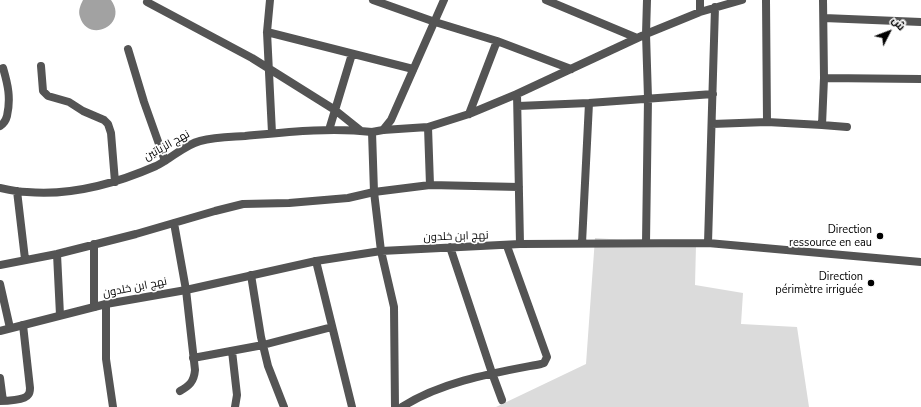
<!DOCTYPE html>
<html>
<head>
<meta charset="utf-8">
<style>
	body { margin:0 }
	#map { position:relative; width:921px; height:407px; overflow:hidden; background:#fff; font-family:"Nunito Sans",Cairo,sans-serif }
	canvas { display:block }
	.north { position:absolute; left:869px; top:12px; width:40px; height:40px; -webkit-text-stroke:3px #fff; paint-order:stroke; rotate:48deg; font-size:11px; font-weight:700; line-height:16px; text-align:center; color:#000 }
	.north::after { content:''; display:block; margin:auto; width:14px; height:18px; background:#000; clip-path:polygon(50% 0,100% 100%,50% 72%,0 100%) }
</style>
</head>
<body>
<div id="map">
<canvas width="921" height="407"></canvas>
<div class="north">ش</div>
</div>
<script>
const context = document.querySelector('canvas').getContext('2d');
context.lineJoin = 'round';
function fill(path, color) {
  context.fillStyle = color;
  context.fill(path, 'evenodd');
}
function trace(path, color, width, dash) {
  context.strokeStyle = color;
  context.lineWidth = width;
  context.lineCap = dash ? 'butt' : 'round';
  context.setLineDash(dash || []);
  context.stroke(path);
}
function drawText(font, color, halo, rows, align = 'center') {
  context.font = font + ' "Nunito Sans",Cairo,sans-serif';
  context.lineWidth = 3.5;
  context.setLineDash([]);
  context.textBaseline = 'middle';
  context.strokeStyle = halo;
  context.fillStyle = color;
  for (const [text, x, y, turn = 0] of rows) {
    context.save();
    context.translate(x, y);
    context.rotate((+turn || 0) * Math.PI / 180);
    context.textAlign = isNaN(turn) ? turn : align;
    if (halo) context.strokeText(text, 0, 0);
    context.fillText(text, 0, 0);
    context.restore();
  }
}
const green = new Path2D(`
	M 595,238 L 696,245 L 695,285 L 743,293 L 741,324 L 797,327 L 809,407 L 496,407 L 586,364 Z`);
const water = new Path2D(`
	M 83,0 L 111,0 C 129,25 88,44 80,17 C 78,11 80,6 83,0 Z`);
const minor = new Path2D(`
	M 270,0 L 267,32 L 272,133
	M 373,0 L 435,22 L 497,41 L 571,69
	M 546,0 L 637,38
	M 766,0 L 767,122
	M 147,2 L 252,58 L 335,110 L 360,130
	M 700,12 L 700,0
	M 824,18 L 921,22
	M 267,32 L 413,69
	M 128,49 L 144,102 L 165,161
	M 41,66 L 43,91 L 48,96 L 69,102 L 83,111 L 104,120 L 108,124 L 111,133 L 115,182
	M 824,78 L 921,79
	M 517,94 L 520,244
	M 518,106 L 589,103 L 713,94
	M 469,114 L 497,41
	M 712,124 L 767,122 L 822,125 L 824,78 L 823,0
	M 822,125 L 847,127
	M 0,126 C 5,123 6,120 7,116 C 11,98 8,85 3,68
	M 428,127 L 430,185
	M 329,130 L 352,54
	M 383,130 L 428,127 L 469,114 L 517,94 L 646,34 L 700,12 L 742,0
	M 0,188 C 9,190 18,192 27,192 C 72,196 115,184 156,166 C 171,159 184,145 200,141 C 215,137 231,137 245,136 C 287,132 331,127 372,132
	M 17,191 L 25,259
	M 174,223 L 186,290 L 195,370 C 194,382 189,386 180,391
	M 582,243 L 589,103
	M 646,243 L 648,98 L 646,34 L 647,0
	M 708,243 L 715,7
	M 94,244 L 94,307
	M 450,247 L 492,373 L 502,400
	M 57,254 L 60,315
	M 316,261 L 352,407
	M 0,265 L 57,254 L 136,234 L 215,211 L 243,204 L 289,203 L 348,198 L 374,192 L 430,185 L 519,187
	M 251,275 L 261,337 L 268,366 L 284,407
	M 0,284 L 10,328
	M 106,304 L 106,359 L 113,407
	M 232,351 L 237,395 L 235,407
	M 193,358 L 263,345 L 332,327
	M 0,378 L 3,401
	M 0,401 C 6,401 25,400 28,395 C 30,393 30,390 30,388 L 23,325
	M 395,407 L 394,307 L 381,251 L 520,244 L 708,243 L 921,262
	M 402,407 C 443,381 494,373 541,364 L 544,363 L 547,357 L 507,246`);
const tertiary = new Path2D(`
	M 0,331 L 106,304 L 186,290 L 316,261 L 381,251 L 374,192 L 372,132 L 383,130 L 391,120 L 444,0`);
const markers = [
	[880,236,4,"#000"],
	[871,283,4,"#000"]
];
const streetNames = [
	["نهج الزياتين",167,146,-29],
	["نهج ابن خلدون",456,237,-2],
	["نهج ابن خلدون",135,288,-11]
];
const poiNames = [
	["Direction",872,230],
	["ressource en eau",872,243],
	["Direction",863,277],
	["périmètre irriguée",863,290]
];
fill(green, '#dbdbdb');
fill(water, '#a2a2a2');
trace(minor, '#545454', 8);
trace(tertiary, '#545454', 8);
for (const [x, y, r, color] of markers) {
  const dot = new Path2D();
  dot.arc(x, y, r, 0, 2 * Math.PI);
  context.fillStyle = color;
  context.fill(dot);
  trace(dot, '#fff', 1.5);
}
drawText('11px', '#000', '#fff', streetNames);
drawText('11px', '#000', '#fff', poiNames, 'right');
</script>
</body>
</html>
